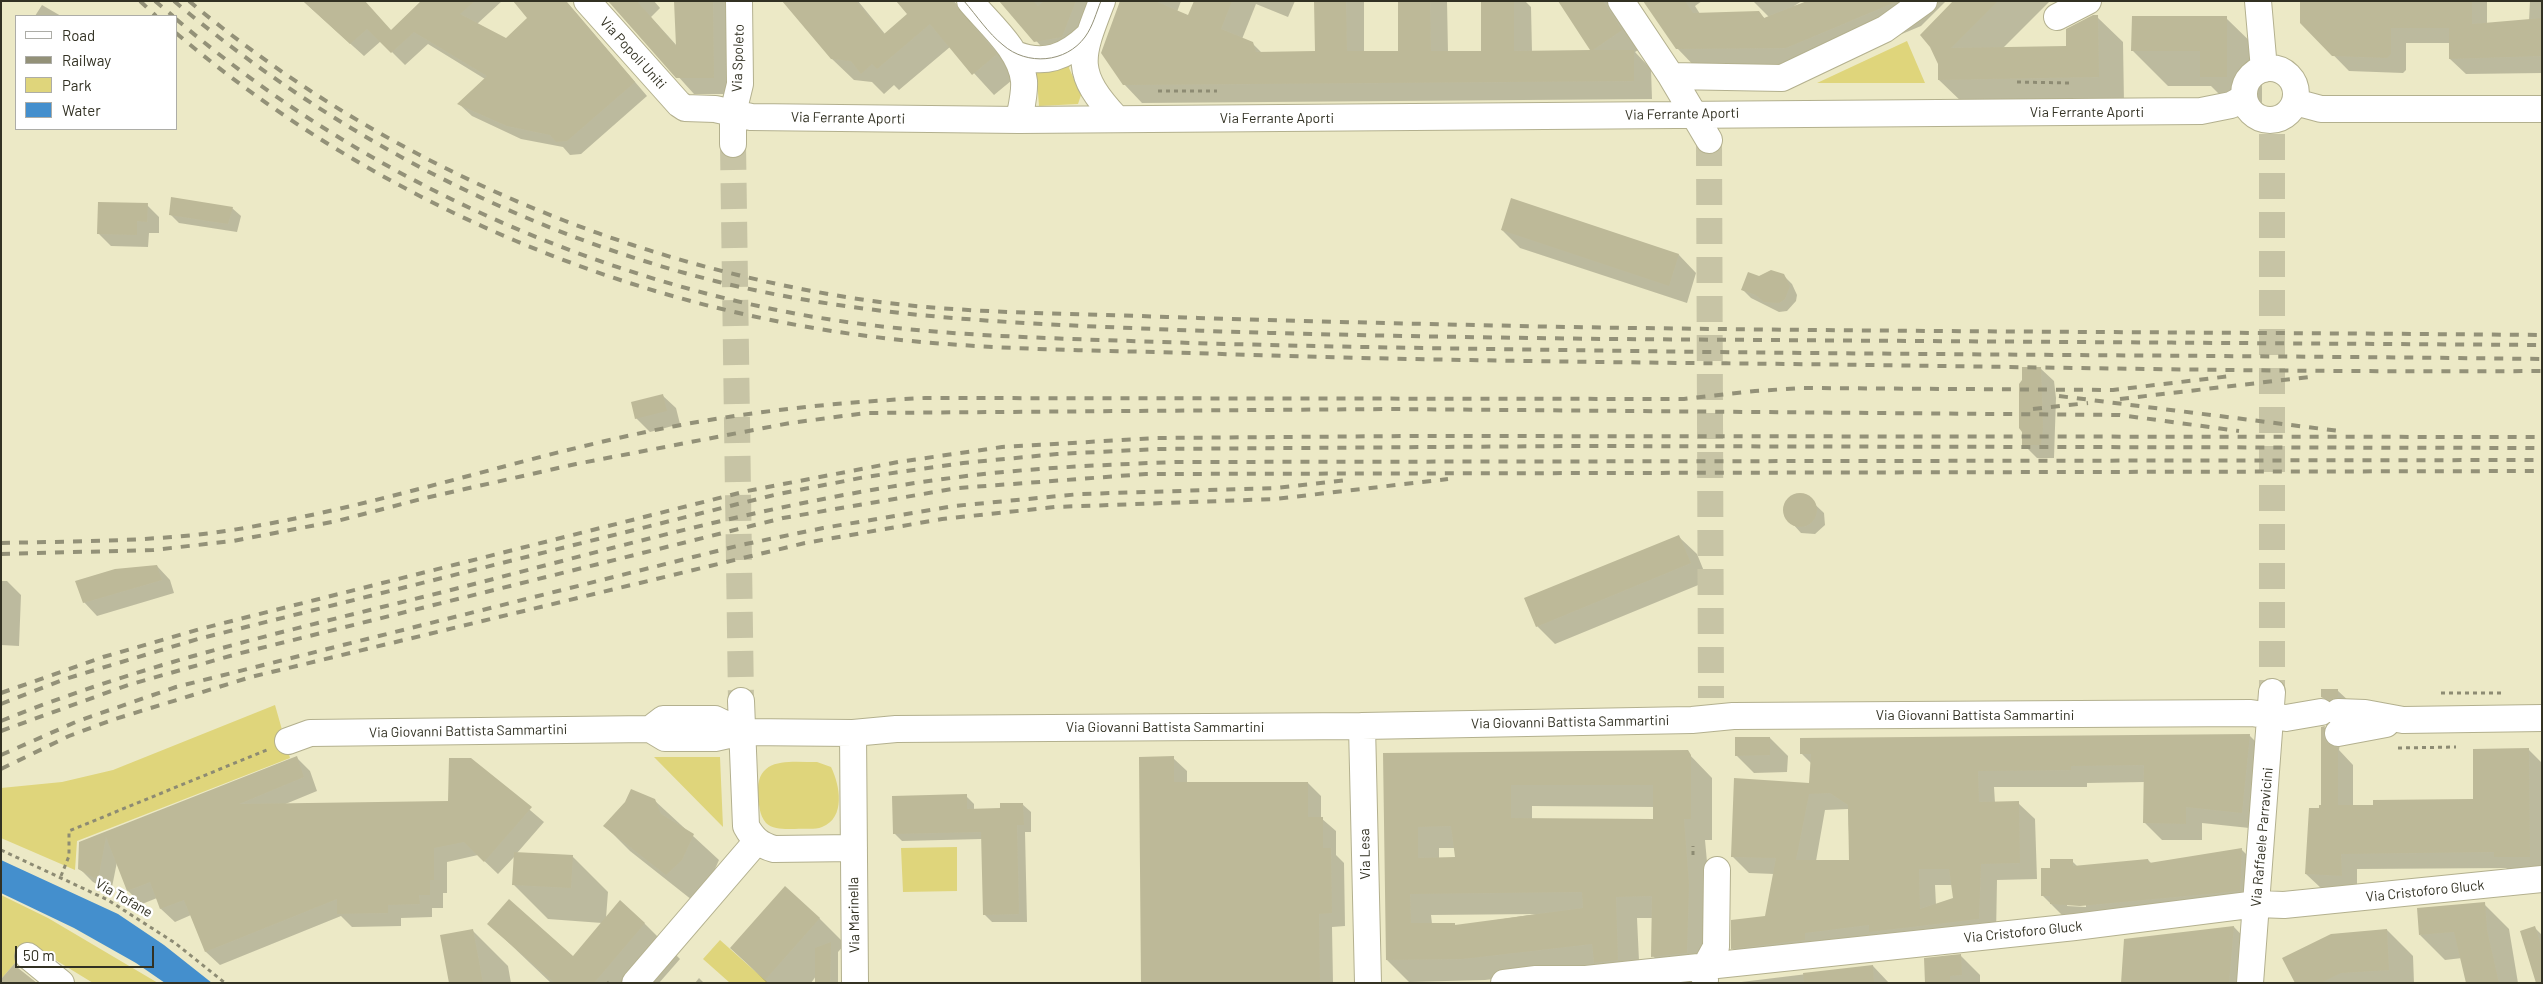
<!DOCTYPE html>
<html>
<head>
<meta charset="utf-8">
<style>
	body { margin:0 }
	#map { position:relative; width:2543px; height:984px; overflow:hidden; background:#ece9c6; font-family:Barlow,sans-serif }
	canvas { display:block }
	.frame { position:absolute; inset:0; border:2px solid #323123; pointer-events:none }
	.legend { position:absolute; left:15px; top:15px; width:162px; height:115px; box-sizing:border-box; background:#fff; border:1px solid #adada7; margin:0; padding:6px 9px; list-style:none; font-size:15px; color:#323123 }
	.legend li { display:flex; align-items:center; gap:10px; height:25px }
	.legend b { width:25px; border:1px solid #adada7 }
	.scale { position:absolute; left:15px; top:946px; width:139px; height:22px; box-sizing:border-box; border:2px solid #323123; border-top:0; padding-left:6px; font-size:15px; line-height:18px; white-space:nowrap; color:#323123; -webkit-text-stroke:4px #fff; paint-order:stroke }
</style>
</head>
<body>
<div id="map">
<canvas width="2543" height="984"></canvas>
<div class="frame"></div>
<ul class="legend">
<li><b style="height:6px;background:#fff"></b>Road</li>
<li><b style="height:6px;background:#939178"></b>Railway</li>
<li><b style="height:14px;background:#dfd57b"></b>Park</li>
<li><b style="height:14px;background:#448fcd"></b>Water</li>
</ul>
<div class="scale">50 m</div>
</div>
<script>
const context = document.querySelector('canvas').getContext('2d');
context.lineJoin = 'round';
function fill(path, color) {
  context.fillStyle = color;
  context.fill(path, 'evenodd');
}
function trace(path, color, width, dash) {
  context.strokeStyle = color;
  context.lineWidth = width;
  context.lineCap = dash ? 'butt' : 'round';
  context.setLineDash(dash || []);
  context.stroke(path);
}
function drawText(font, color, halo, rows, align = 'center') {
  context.font = font + ' Barlow,sans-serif';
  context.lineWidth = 5;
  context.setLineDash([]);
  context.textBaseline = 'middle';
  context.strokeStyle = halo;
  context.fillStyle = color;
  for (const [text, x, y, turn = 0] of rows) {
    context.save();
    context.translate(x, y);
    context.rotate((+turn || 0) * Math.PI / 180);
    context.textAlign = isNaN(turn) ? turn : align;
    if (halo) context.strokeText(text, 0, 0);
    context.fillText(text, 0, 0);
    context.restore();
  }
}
const green = new Path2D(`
	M 1907,41 L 1925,83 L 1817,83 Z
	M 1072,56 L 1069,68 L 1081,95 L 1078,104 L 1039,106 L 1036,66 Z
	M 275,705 L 290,758 L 77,841 L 75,870 L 1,838 L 1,788 L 62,782 L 113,770 Z
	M 654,757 L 720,757 L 723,827 Z
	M 817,762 L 831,767 C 840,785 846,818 822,827 C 815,830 804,828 795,829 C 786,829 773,830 766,823 C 759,815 759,804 758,794 C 756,756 789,762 817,762 Z
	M 957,847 L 957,891 L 903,892 L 901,848 Z
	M 1,895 L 48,918 L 158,983 L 93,983 L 31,945 L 1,979 Z
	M 720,940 L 765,980 L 768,983 L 730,983 L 703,959 Z`);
const water = new Path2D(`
	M 1,860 L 118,914 L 164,945 L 212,983 L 165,983 L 136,963 L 74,928 L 1,893 Z`);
const shadow = new Path2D(`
	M 303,1 L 391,31 L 448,1 L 502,1 L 477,24 L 506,39 L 566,1 L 647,96 L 581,154 L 570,155 L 563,147 L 521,139 L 472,116 L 459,104 L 485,79 L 428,44 L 405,65 L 381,41 L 364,56 Z
	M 610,1 L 654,1 L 660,8 L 651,17 L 678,47 L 675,1 L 729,1 L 730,94 L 694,94 Z
	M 784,1 L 858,1 L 885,34 L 909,14 L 898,1 L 954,1 L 1017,76 L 994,95 L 950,47 L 899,90 L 894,85 L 884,94 L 872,82 L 854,80 L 832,59 Z
	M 1001,1 L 1103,1 L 1055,62 Z
	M 1122,1 L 1181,1 L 1177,12 L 1189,17 L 1195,1 L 1295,1 L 1288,17 L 1256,4 L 1242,39 L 1252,43 L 1262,53 L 1316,53 L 1316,1 L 1364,1 L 1364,52 L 1400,52 L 1399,1 L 1447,1 L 1448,52 L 1483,52 L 1482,1 L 1525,1 L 1531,7 L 1532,52 L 1593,51 L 1559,1 L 1608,1 L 1640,49 L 1635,52 L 1651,69 L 1652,99 L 1142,103 L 1124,84 Z
	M 1645,1 L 1702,1 L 1695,6 L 1700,14 L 1759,12 L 1765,19 L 1769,17 L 1753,1 L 1802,1 L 1794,6 L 1810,1 L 1946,1 L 1921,26 L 1811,72 L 1701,73 L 1677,48 Z
	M 1955,1 L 2050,1 L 2002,49 L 2067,47 L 2097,17 L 2123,42 L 2124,103 L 1965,105 L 1939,80 Z
	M 2302,1 L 2487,1 L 2487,24 L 2529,21 L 2530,1 L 2542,1 L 2542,73 L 2466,74 L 2450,59 L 2450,43 L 2406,43 L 2406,70 L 2403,73 L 2349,71 L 2301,22 Z
	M 42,5 L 61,16 L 35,16 Z
	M 2226,18 L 2262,53 L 2262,112 L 2237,112 L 2211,86 L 2168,86 L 2133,51 Z
	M 147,205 L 159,217 L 159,233 L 149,233 L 148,247 L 111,246 L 99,234 Z
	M 232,208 L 241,216 L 237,232 L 179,223 L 170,214 Z
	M 1502,230 L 1679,255 L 1696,273 L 1687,303 L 1520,248 Z
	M 1783,275 L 1792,284 L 1797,295 L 1796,301 L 1787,311 L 1779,312 L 1751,298 L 1743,290 L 1760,277 Z
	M 2040,368 L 2054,381 L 2056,398 L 2054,458 L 2037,458 L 2024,445 Z
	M 662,395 L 676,408 L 680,424 L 650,432 L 636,418 Z
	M 1805,495 L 1824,513 L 1825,525 L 1815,534 L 1801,533 L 1784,514 L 1784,507 L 1793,496 Z
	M 1679,537 L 1697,554 L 1708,581 L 1555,644 L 1537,626 Z
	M 157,566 L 170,580 L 174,593 L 97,616 L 84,602 Z
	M 1,581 L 7,581 L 21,595 L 19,646 L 1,645 Z
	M 2337,690 L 2351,703 L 2336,710 L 2322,697 Z
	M 2322,728 L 2325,728 L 2340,743 L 2339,750 L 2353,765 L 2353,806 L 2475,801 L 2529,750 L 2542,763 L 2542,872 L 2511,872 L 2506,868 L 2357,869 L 2357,892 L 2322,889 L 2306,874 L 2322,806 Z
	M 2249,735 L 2266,752 L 2259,829 L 2202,823 L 2202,840 L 2162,840 L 2145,823 L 2145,782 L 2087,783 L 2087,787 L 1994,787 L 1995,803 L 2018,803 L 2035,819 L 2037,879 L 1997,880 L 1996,936 L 1749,965 L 1732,948 L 1766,917 L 1774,874 L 1749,873 L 1732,856 L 1810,785 L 1812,764 L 1802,754 ZM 1848,809 L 1850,861 L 1816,861 L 1825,810 ZM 1935,885 L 1952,885 L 1954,899 L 1936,905 Z
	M 1770,738 L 1788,756 L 1787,772 L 1754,773 L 1736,755 Z
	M 1687,752 L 1712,778 L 1712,840 L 1705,840 L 1711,906 L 1708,974 L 1674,978 L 1653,956 L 1653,918 L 1637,918 L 1640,982 L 1599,967 L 1485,980 L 1409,982 L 1387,960 L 1384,754 ZM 1532,806 L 1655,807 L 1655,820 L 1532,820 ZM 1439,848 L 1455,848 L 1456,858 L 1439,859 ZM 1536,914 L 1457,926 L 1454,924 L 1432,924 L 1431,915 Z
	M 296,757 L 310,771 L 317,791 L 283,805 L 449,803 L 470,759 L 544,822 L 517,853 L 572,856 L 608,892 L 606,918 L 644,923 L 680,959 L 659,983 L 551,983 L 489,924 L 573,957 L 602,923 L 548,919 L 513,884 L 515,856 L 498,874 L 478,855 L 447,862 L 447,893 L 443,893 L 443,908 L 432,908 L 432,917 L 401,918 L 401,926 L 352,927 L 341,916 L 220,965 L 206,952 L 191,915 L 175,922 L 161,909 L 157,898 L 142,904 L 128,891 L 117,862 L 111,892 L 93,882 L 80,869 L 80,843 Z
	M 1173,758 L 1187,771 L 1187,783 L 1308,783 L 1321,796 L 1321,818 L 1336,831 L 1336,855 L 1344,863 L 1345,926 L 1332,927 L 1333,983 L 1142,983 Z
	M 966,796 L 974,804 L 974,810 L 1002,809 L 1022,804 L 1031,812 L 1031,832 L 1025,832 L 1027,922 L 992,922 L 984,914 L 982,839 L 902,841 L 894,833 Z
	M 654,800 L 719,860 L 708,885 L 692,900 L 630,851 L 605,826 Z
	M 2241,849 L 2267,875 L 2265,917 L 2077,930 L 2042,895 L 2051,869 L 2072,861 L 2078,867 L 2148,860 L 2152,864 ZM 2067,904 L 2086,905 L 2086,907 L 2067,906 Z
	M 2484,904 L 2509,929 L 2518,983 L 2467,983 L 2462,958 L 2445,960 L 2420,935 Z
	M 819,918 L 845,944 L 838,952 L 838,983 L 816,983 L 816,976 L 811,983 L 767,983 L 732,948 Z
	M 2234,927 L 2254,948 L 2251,983 L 2122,983 Z
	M 2535,928 L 2542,935 L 2542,983 Z
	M 2387,930 L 2413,956 L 2414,983 L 2296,983 Z
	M 473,931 L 508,966 L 511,983 L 450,983 Z
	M 1961,956 L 1980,975 L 1980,983 L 1926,983 Z
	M 1873,966 L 1889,983 L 1733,983 Z
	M 699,978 L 704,983 L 695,983 Z`);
const building = new Path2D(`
	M 303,1 L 365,1 L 391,30 L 421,1 L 475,1 L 460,14 L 506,38 L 527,18 L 513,1 L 566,1 L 635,82 L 567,141 L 556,142 L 550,135 L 507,126 L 457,104 L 487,76 L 414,32 L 391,53 L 367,29 L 350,44 Z
	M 608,1 L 637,1 L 676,46 L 674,1 L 713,1 L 714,78 L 676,78 Z
	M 782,1 L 856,1 L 884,34 L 907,14 L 896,1 L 952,1 L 997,54 L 972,75 L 930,24 L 877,69 L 872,64 L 861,74 L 851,61 L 831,59 Z
	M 999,1 L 1033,1 L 1038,6 L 1044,1 L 1076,1 L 1062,37 L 1034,42 Z
	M 1120,1 L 1155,1 L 1188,15 L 1194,1 L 1232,1 L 1221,29 L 1253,42 L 1256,52 L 1315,51 L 1314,1 L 1346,1 L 1347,51 L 1398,51 L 1398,1 L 1430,1 L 1431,51 L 1481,51 L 1481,1 L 1514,1 L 1514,51 L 1590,50 L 1558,1 L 1603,1 L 1622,30 L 1593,50 L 1634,50 L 1634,81 L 1123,85 L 1101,53 Z
	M 1643,1 L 1685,1 L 1693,13 L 1759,11 L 1764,18 L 1807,1 L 1898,1 L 1786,48 L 1676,49 Z
	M 1953,1 L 1998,1 L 1951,48 L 2066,46 L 2066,29 L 2093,15 L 2098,15 L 2099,77 L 1938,80 L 1938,64 L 1930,47 L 1920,35 Z
	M 2300,1 L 2472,1 L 2472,24 L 2542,18 L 2542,56 L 2449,59 L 2449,28 L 2391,28 L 2391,54 L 2387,58 L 2332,56 L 2300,23 Z
	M 2132,16 L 2227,16 L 2227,77 L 2200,77 L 2200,51 L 2131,51 Z
	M 171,197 L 233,207 L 228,224 L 169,215 Z
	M 1511,198 L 1679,254 L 1669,286 L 1501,230 Z
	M 98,202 L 148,203 L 147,222 L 137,221 L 137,235 L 97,234 Z
	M 1771,270 L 1784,274 L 1790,286 L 1785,299 L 1779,303 L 1764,302 L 1756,295 L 1741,290 L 1748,272 L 1759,276 Z
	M 2022,367 L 2041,367 L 2043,428 L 2041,445 L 2022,445 L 2022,432 L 2019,428 L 2019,384 L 2022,380 Z
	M 663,394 L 667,411 L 635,419 L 631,402 Z
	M1783 510a17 17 0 1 1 34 0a17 17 0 1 1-34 0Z
	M 1679,535 L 1691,563 L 1536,627 L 1524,598 Z
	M 157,565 L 162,580 L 83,603 L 75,581 L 115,569 Z
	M 2321,689 L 2338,689 L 2338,697 L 2329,700 L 2321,697 Z
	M 2325,726 L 2323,735 L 2326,742 L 2338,748 L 2338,805 L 2373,805 L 2373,800 L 2473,799 L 2473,749 L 2529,748 L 2530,857 L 2494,857 L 2494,852 L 2341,854 L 2342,876 L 2305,874 L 2309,808 L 2319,808 L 2319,805 L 2321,805 L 2321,727 Z
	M 2250,734 L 2242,813 L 2186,807 L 2186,824 L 2143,823 L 2144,765 L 2071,766 L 2071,770 L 1978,771 L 1979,802 L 2019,801 L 2020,863 L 1981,864 L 1979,919 L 1869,932 L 1869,925 L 1805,933 L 1805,940 L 1731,949 L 1731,920 L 1765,916 L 1776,858 L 1731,857 L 1734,778 L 1809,783 L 1811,754 L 1800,754 L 1800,738 ZM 1830,793 L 1848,805 L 1849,860 L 1796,860 L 1809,794 ZM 1919,869 L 1949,869 L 1953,898 L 1920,909 Z
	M 1735,737 L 1770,737 L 1770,755 L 1735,756 Z
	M 1688,750 L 1691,755 L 1691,819 L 1684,819 L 1689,884 L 1687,953 L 1651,957 L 1652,896 L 1616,897 L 1618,960 L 1594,963 L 1592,944 L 1463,959 L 1386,960 L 1383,753 ZM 1511,785 L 1653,785 L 1653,819 L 1511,818 ZM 1451,826 L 1455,857 L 1418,858 L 1418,827 ZM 1582,892 L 1583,908 L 1455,925 L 1455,923 L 1411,923 L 1410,894 Z
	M 297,756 L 304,777 L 239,804 L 448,801 L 449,758 L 471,758 L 532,807 L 484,862 L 464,842 L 434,848 L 434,880 L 430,880 L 430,895 L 419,895 L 420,904 L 388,905 L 388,913 L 337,914 L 337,899 L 205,952 L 184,900 L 160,909 L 150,882 L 127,891 L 106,837 L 98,880 L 78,869 L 79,842 Z
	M 1174,756 L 1174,782 L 1308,782 L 1308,817 L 1323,817 L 1323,848 L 1331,848 L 1332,913 L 1319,914 L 1320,983 L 1141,983 L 1139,757 Z
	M 631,789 L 655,799 L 661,814 L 694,834 L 682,860 L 666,875 L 603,826 L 625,802 Z
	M 967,794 L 967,809 L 1000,808 L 1000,803 L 1023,803 L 1024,825 L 1017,825 L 1019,914 L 983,915 L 981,832 L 893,834 L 892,796 Z
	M 2242,848 L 2240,891 L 2080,906 L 2050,904 L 2050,896 L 2041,896 L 2041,868 L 2050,868 L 2050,859 L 2073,859 L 2073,866 L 2148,859 L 2149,863 Z
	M 514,852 L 573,855 L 571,888 L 512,885 Z
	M 785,886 L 820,918 L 765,980 L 730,948 Z
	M 509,899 L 573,956 L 620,900 L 645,923 L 594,983 L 555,983 L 487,924 Z
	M 2485,902 L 2487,930 L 2499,983 L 2466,983 L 2454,932 L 2419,935 L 2417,908 Z
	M 2234,926 L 2229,983 L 2121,983 L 2124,939 Z
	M 2535,926 L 2542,948 L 2542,983 L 2536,983 L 2520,931 Z
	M 473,929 L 483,983 L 449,983 L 440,935 Z
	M 2387,929 L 2389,970 L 2341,973 L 2321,983 L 2295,983 L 2282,958 L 2331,934 Z
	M 831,942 L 830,983 L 815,983 L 815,948 Z
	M 1961,954 L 1962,975 L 1950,976 L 1950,983 L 1925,983 L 1924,958 Z
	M 15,963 L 18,968 L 37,983 L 1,983 L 1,979 Z
	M 1873,965 L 1874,983 L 1804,983 L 1803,973 Z`);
const minorTunnel = new Path2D(`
	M 2272,134 L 2272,692
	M 1709,140 L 1711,698
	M 733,144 L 741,701`);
const path = new Path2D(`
	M 2017,82 L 2069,83
	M 1158,91 L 1217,91
	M 2441,693 L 2504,693
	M 2398,748 L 2456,747
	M 1,850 L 108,900 L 175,943 L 225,983
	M 1693,855 L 1693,846
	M 61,876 L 69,856 L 69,831 L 269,749
	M 608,983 L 609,982`);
const minor = new Path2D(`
	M 587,1 L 679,104 L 685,108 L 715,109 L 751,117 L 1019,120 L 2201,111 L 2231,105 L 2244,98
	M 970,1 C 989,24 1021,50 1024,81 C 1025,94 1021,108 1019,120
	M 1102,1 C 1080,58 1073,72 1117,119
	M 1621,1 L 1671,76 L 1709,140
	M 2258,1 L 2264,69
	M 2057,17 L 2088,1
	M 1015,54 C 1044,66 1066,57 1088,36
	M2244 94a26 26 0 1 1 52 0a26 26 0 1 1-52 0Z
	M 1671,76 L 1782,78 L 1885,29 L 1924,1
	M 2295,102 L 2321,109 L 2542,109
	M 733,144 L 733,113 L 740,84 L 739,1
	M 741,701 L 746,826 C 753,839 760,845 774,849 L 854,848
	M 2338,712 L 2365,713 L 2403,720 L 2542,718
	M 1362,726 L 1368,983
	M 650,729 L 663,719 L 715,719 L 742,732
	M 853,733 L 855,983
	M 2338,733 L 2386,724
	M 288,741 L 310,733 L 650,729 L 665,738 L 715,738 L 742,732 L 853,733 L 896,729 L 1362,726 L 1692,720 L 1733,716 L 2251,713 L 2286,718 L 2321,712
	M 28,956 L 61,983
	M 1705,980 L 1705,967 L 1716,947 L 1717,870
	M 635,983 L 757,841
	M 1504,983 L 1536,979 L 1586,979 L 2075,927 L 2257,904 L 2284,905 L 2542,879
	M 2250,983 L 2272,692`);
const tram = new Path2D(`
	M 964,1 C 977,16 988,33 1003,45 C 1027,66 1066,63 1085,37 C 1093,26 1096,13 1101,1`);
const rail = new Path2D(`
	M 140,1 L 156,16
	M 155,1 L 173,16
	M 174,1 C 331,133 516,231 715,281 C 860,317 1006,323 1154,329 C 1305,335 1456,337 1608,339 C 1919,341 2231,343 2542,345
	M 189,1 C 383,163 623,265 872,301 C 961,313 1051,313 1140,316 C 1282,321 1424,324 1567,327 C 1892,332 2217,332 2542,335
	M 176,19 C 346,165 558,265 777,310 C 894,334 1013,337 1131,341 C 1274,346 1417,348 1561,350 C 1888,355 2215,355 2542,359
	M 176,33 C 371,199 621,306 875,337 C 980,350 1087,350 1193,353 C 1357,359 1520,361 1684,363 C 1970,365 2256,373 2542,371
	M 2059,396 L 2339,431
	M 2120,399 L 2309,377
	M 2033,409 L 2088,403
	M 1,543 C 78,541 156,542 232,530 C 384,506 530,453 681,425 C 761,410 843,402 925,398 L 1684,399 L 1755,391 L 1803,388 L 2113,390 L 2231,376
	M 1,554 L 153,550 L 233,541 L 337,521 L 425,498 L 576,464 L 790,423 L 866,413 L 1390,409 L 2120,415 L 2239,431
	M 1,693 L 103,657 L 200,629 L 747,491 L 898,462 L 1002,447 L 1157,438 L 1412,436 L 2542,437
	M 1,704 L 65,679 L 198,639 L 774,495 L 865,477 L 963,463 L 1057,454 L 1158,449 L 1574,446 L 2542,448
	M 1,721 C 144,663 294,629 443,592 C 611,549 779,500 951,478 C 1025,468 1100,465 1175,462 L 2542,460
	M 1,731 L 128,685 L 237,654 L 783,518 L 958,488 L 1146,474 L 2542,471
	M 1,755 L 78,721 L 176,687 L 741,545 L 823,528 L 954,506 L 1080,494 L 1276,488 L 1347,480
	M 1,769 L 69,736 L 112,720 L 251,677 L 805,543 L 942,519 L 1055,507 L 1275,499 L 1448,479`);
const streetNames = [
	["Via Popoli Uniti",633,53,48],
	["Via Spoleto",738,58,-88],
	["Via Ferrante Aporti",2087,112],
	["Via Ferrante Aporti",1682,114,-1],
	["Via Ferrante Aporti",848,118,1],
	["Via Ferrante Aporti",1277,118],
	["Via Giovanni Battista Sammartini",1975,715],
	["Via Giovanni Battista Sammartini",1570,722,-1],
	["Via Giovanni Battista Sammartini",1165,727],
	["Via Giovanni Battista Sammartini",468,731,-1],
	["Via Raffaele Parravicini",2262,837,-85],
	["Via Lesa",1365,854,-91],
	["Via Cristoforo Gluck",2425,891,-6],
	["Via Tofane",124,898,30],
	["Via Marinella",854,915,-91],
	["Via Cristoforo Gluck",2023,932,-6]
];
fill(green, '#dfd57b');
fill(water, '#448fcd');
fill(shadow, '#0003');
fill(building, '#bdb998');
trace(minorTunnel, '#c7c4a5', 26, [26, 13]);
trace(minor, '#b3b08e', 28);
trace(path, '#8d8b73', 3, [4, 4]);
trace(minor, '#fff', 26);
trace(tram, '#939178', 1);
trace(rail, '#939178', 4, [9, 9]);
drawText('14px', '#323123', '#fff', streetNames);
</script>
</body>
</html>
